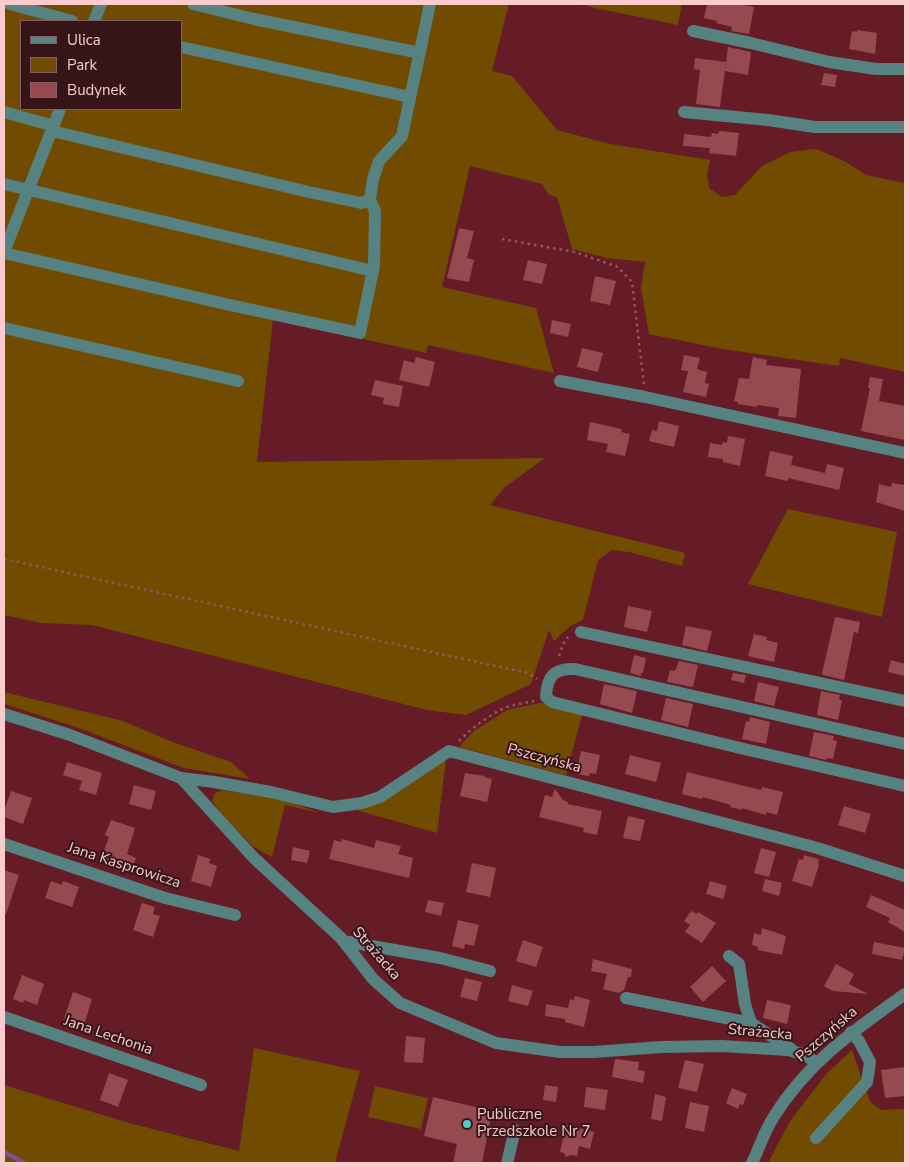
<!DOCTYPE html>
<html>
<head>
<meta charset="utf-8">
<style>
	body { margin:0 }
	#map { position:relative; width:909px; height:1167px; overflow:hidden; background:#651c26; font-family:"Nunito Sans",sans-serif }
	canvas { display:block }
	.frame { position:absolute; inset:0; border:5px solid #f9cbcc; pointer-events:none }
	.legend { position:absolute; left:20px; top:20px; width:162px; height:90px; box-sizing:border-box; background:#361518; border:1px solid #845e60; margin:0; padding:6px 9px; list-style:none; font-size:15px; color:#f9cbcc }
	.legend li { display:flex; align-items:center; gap:10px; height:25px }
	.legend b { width:25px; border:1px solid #845e60 }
</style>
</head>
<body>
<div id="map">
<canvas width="909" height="1167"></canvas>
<div class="frame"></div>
<ul class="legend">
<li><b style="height:6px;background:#578282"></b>Ulica</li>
<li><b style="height:14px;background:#714b00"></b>Park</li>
<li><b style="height:14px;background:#974950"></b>Budynek</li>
</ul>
</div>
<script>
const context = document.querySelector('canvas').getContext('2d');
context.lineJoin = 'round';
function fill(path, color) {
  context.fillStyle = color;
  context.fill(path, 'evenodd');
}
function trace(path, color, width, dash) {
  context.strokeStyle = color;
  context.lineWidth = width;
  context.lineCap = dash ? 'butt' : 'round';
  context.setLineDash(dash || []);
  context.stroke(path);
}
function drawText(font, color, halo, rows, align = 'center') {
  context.font = font + ' "Nunito Sans",sans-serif';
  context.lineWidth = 4;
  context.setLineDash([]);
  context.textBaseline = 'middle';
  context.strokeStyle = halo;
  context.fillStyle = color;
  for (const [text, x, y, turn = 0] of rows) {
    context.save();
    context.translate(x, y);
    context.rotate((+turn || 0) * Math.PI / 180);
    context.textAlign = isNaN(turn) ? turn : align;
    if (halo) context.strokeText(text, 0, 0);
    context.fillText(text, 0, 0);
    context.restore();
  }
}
const green = new Path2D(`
	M 4,4 L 509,4 L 492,71 L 512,76 L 557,130 L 610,144 L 710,160 L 707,174 L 709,188 L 722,197 L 735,195 L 762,166 L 790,152 L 816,149 L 844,161 L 866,175 L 905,183 L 905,372 L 840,358 L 839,366 L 722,349 L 649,334 L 641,288 L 645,262 L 607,258 L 572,249 L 557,197 L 549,195 L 542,184 L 470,166 L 442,287 L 536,308 L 554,373 L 428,345 L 426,353 L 273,319 L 257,462 L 545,458 L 505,487 L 490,505 L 685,553 L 682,566 L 629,552 L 612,550 L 598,560 L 583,620 L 570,626 L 554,641 L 549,630 L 531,684 L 466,715 L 427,710 L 92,625 L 41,623 L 4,615 ZM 21,21 L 181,21 L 181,109 L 21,109 Z
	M 580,4 L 682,4 L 678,25 L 595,8 Z
	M 788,509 L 897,532 L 882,617 L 748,584 Z
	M 4,692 L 123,721 L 175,743 L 231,762 L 250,779 L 184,768 L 76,727 L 4,704 Z
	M 540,703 L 563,706 L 582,715 L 566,775 L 459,747 L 474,731 L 507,710 Z
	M 446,759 L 437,833 L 356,810 Z
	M 222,790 L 282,799 L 320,813 L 285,805 L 272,857 L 252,846 L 223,815 L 212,801 L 214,794 Z
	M 254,1048 L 360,1071 L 335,1163 L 4,1163 L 4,1085 L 129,1123 L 239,1151 Z
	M 852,1050 L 870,1102 L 881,1110 L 905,1109 L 905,1163 L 768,1163 L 790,1121 L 828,1072 Z
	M 375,1086 L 428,1098 L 421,1129 L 368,1117 Z`);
const stream = new Path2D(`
	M 4,1152 L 24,1163`);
const building = new Path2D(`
	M 707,4 L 738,4 L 754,7 L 749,34 L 731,31 L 732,27 L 716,23 L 717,21 L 704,18 Z
	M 857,30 L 877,33 L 875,54 L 849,49 L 852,31 L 857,32 Z
	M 728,47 L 751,52 L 748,75 L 725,71 Z
	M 695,58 L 726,62 L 720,107 L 696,104 L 700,70 L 694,69 Z
	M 824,73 L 837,75 L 835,87 L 821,85 Z
	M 719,131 L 739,133 L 736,156 L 709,153 L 710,148 L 683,146 L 684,134 L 711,137 L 712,133 L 718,134 Z
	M 459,228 L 474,231 L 467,258 L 474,260 L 469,282 L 447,278 Z
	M 528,260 L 547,264 L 542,284 L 523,280 Z
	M 595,276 L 616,281 L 610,305 L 590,301 Z
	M 552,320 L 571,324 L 568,337 L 550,333 Z
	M 582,348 L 603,353 L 598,372 L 577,367 Z
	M 684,355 L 700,358 L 697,369 L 707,372 L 705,383 L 709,384 L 706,397 L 683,392 L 688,371 L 681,370 Z
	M 416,357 L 435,362 L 429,387 L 399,380 L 404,360 L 414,363 Z
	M 753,357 L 767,360 L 766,365 L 801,369 L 796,418 L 778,416 L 779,408 L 757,405 L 757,407 L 738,404 L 738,402 L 734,401 L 739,378 L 749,379 Z
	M 870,377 L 883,379 L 879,401 L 905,406 L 905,440 L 861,431 L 870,388 L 868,388 Z
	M 375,380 L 403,386 L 399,407 L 383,404 L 384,398 L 371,395 Z
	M 659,421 L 679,426 L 674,447 L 649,441 L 652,430 L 657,431 Z
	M 590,422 L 622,429 L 621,432 L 630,434 L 625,456 L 606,452 L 608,444 L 587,440 Z
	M 728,436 L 745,439 L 740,466 L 723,462 L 723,459 L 708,457 L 710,443 L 722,445 L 723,442 L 727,443 Z
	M 770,451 L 793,456 L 791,465 L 825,473 L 827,464 L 844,468 L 839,490 L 788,478 L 788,481 L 765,476 Z
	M 892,483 L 905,485 L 905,511 L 876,502 L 879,484 L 891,487 Z
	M 628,606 L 652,611 L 647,632 L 624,627 Z
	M 835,617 L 860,622 L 858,633 L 854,632 L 844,680 L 823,675 L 822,673 Z
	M 686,626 L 712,631 L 707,651 L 682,645 Z
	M 754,634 L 767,637 L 766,640 L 778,643 L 774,662 L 748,656 Z
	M 634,655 L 646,658 L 643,673 L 641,673 L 641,676 L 630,673 Z
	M 891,660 L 905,664 L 905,676 L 888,672 Z
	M 679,661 L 698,665 L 693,687 L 667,682 L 670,670 L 675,671 Z
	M 733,673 L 746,675 L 744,683 L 731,680 Z
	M 758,682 L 779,687 L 774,706 L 754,701 Z
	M 604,684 L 637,691 L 632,713 L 600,704 Z
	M 821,691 L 840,695 L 839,700 L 842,700 L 838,720 L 817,715 Z
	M 666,698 L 693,704 L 688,727 L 661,720 Z
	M 750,717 L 770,722 L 766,744 L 742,739 L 746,721 L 749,722 Z
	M 814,732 L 834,736 L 833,740 L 837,741 L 833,759 L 827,758 L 826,760 L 809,756 Z
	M 581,751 L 600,755 L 596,774 L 590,773 L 589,776 L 576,774 Z
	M 630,755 L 661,763 L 656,782 L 625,774 Z
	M 67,762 L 102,773 L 96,795 L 79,790 L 82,781 L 63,775 Z
	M 687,772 L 761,790 L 762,787 L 783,792 L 777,815 L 766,812 L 766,815 L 742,808 L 742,810 L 730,807 L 731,805 L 703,797 L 702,799 L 682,794 Z
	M 465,773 L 485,776 L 484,777 L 492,779 L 487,802 L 460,796 Z
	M 134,785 L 156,791 L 151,810 L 129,804 Z
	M 555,789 L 563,800 L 568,802 L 568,804 L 602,811 L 597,835 L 583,832 L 584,828 L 539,817 L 545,795 L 552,797 Z
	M 11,791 L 32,798 L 23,824 L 4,817 L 4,811 Z
	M 844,806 L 871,814 L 865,833 L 838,825 Z
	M 628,816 L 645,820 L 640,841 L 623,838 Z
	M 111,820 L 135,828 L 127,854 L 136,858 L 132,870 L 101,859 L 109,837 L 105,835 Z
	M 342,839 L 374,848 L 376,840 L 401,846 L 398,854 L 413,858 L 409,878 L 329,859 L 334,840 L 341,842 Z
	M 293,847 L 310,851 L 307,863 L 291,860 Z
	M 761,848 L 776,852 L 769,877 L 754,873 Z
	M 198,855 L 210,859 L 209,863 L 217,866 L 211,887 L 191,881 Z
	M 804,855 L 819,859 L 818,865 L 819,865 L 812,887 L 792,881 L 799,859 L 803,860 Z
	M 472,863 L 496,868 L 490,897 L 466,892 Z
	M 4,870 L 19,875 L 6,914 L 4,914 Z
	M 765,879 L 782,883 L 779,896 L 762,891 Z
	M 51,881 L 62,885 L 63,881 L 79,887 L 72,907 L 45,898 Z
	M 710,881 L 727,886 L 723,899 L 706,894 Z
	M 871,895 L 905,910 L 905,932 L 888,922 L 890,918 L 866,907 Z
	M 428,900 L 444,903 L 441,916 L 425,912 Z
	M 142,903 L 155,907 L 153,914 L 160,916 L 153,937 L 133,930 Z
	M 691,911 L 697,914 L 698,912 L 716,923 L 702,943 L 685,932 L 690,925 L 684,921 Z
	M 458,920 L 479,925 L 474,946 L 465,944 L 464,949 L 452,946 Z
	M 762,928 L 786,936 L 782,955 L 758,950 L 758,947 L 752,945 L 754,933 L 761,935 Z
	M 523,940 L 543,947 L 536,967 L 516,961 Z
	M 874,942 L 905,948 L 902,960 L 872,954 Z
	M 593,959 L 632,969 L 631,977 L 628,977 L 624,990 L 619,993 L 603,989 L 607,974 L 591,971 Z
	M 836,964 L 854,974 L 849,984 L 868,994 L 833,991 L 824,986 Z
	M 712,966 L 726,981 L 703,1002 L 690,987 Z
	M 22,975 L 44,984 L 37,1005 L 24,1000 L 23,1003 L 13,999 Z
	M 465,978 L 482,982 L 477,1001 L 460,997 Z
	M 512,985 L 533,991 L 528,1006 L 508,1001 Z
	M 73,992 L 92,999 L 84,1025 L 64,1019 Z
	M 575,996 L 590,1000 L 584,1027 L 565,1022 L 565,1019 L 545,1016 L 546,1004 L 568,1008 L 570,999 L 574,1000 Z
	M 767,1000 L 791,1005 L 787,1024 L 763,1018 Z
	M 406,1036 L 425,1038 L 423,1063 L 404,1062 Z
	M 615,1059 L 639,1062 L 638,1070 L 645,1071 L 643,1083 L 612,1077 Z
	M 685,1060 L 704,1064 L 697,1092 L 678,1088 Z
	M 905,1067 L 905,1096 L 885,1098 L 881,1070 Z
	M 109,1073 L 128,1080 L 118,1107 L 100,1100 Z
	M 545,1085 L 558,1087 L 556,1102 L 543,1100 Z
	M 586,1087 L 608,1090 L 605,1110 L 584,1107 Z
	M 732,1088 L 747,1094 L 743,1105 L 740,1104 L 738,1109 L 726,1103 Z
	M 655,1094 L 666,1097 L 662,1121 L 651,1119 Z
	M 433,1097 L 492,1111 L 482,1163 L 453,1163 L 457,1144 L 424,1136 Z
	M 690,1102 L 709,1106 L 704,1132 L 685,1128 Z
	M 566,1125 L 594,1132 L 590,1149 L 579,1146 L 577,1156 L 571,1155 L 566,1157 L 564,1153 L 560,1152 Z`);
const path = new Path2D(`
	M 502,239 L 575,252 L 618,267 L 632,282 L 644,385
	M 4,559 L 528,673 L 537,679
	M 559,656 L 563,644 L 568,637
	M 459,741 C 473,727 489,715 507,707 C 516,704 526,703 534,701`);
const minor = new Path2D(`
	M 10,4 L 72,21
	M 193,4 L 254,19 L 420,53
	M 94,21 L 101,4
	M 693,31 L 751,43 L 829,62 L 876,69 L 905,69
	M 181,47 L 410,97
	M 4,112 L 54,126
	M 684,112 L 768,120 L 815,127 L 905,127
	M 52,131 L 309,192 L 361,203 L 370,200
	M 4,184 L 373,271
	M 4,252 L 60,109
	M 4,253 L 230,305 L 360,333 L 374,265 L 375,211 L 370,200 L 373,179 L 379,161 L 402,136 L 430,4
	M 4,328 L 238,381
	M 560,381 L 645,397 L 905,453
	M 581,632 L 905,701
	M 4,714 L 70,735 L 181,778 L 254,858 L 341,938 L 373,979 L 400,1003 L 496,1043 L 560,1052 L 594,1052 L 661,1047 L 722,1046 L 788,1050 L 806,1055 L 816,1063
	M 905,744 L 575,669 C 554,668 547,676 546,697 L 552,702 L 740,748 L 905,786
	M 181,778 L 214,782 L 271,792 L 333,807 L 362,803 L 380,797 L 449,751 L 814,847 L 905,876
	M 4,844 L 165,898 L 235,915
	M 343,941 L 440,958 L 490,971
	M 626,998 L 751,1023 L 745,1004 L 739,964 L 729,956
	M 4,1017 L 201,1085
	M 751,1023 L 791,1049
	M 816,1138 L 867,1082 L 870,1062 L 859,1041 L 851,1032
	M 507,1163 L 515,1130
	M 752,1163 C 759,1149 764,1132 773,1118 C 807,1063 853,1031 905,994`);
const markers = [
	[467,1124,5,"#52cdce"]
];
const streetNames = [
	["Pszczyńska",544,759,15],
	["Jana Kasprowicza",124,866,18],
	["Strażacka",376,954,49],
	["Strażacka",760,1033,5],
	["Pszczyńska",827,1035,-41],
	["Jana Lechonia",108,1036,19]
];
const poiNames = [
	["Publiczne",477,1115],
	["Przedszkole Nr 7",477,1132]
];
fill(green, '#714b00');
trace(stream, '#7f5390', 4.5);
fill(building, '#974950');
trace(path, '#96565d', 2.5, [2.5, 4]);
trace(minor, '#578282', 12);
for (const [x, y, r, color] of markers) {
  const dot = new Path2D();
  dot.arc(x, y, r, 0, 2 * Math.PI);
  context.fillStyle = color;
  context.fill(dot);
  trace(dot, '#361518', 2);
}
drawText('15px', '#f9cbcc', '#361518', streetNames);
drawText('15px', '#f9cbcc', '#361518', poiNames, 'left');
</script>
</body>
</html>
